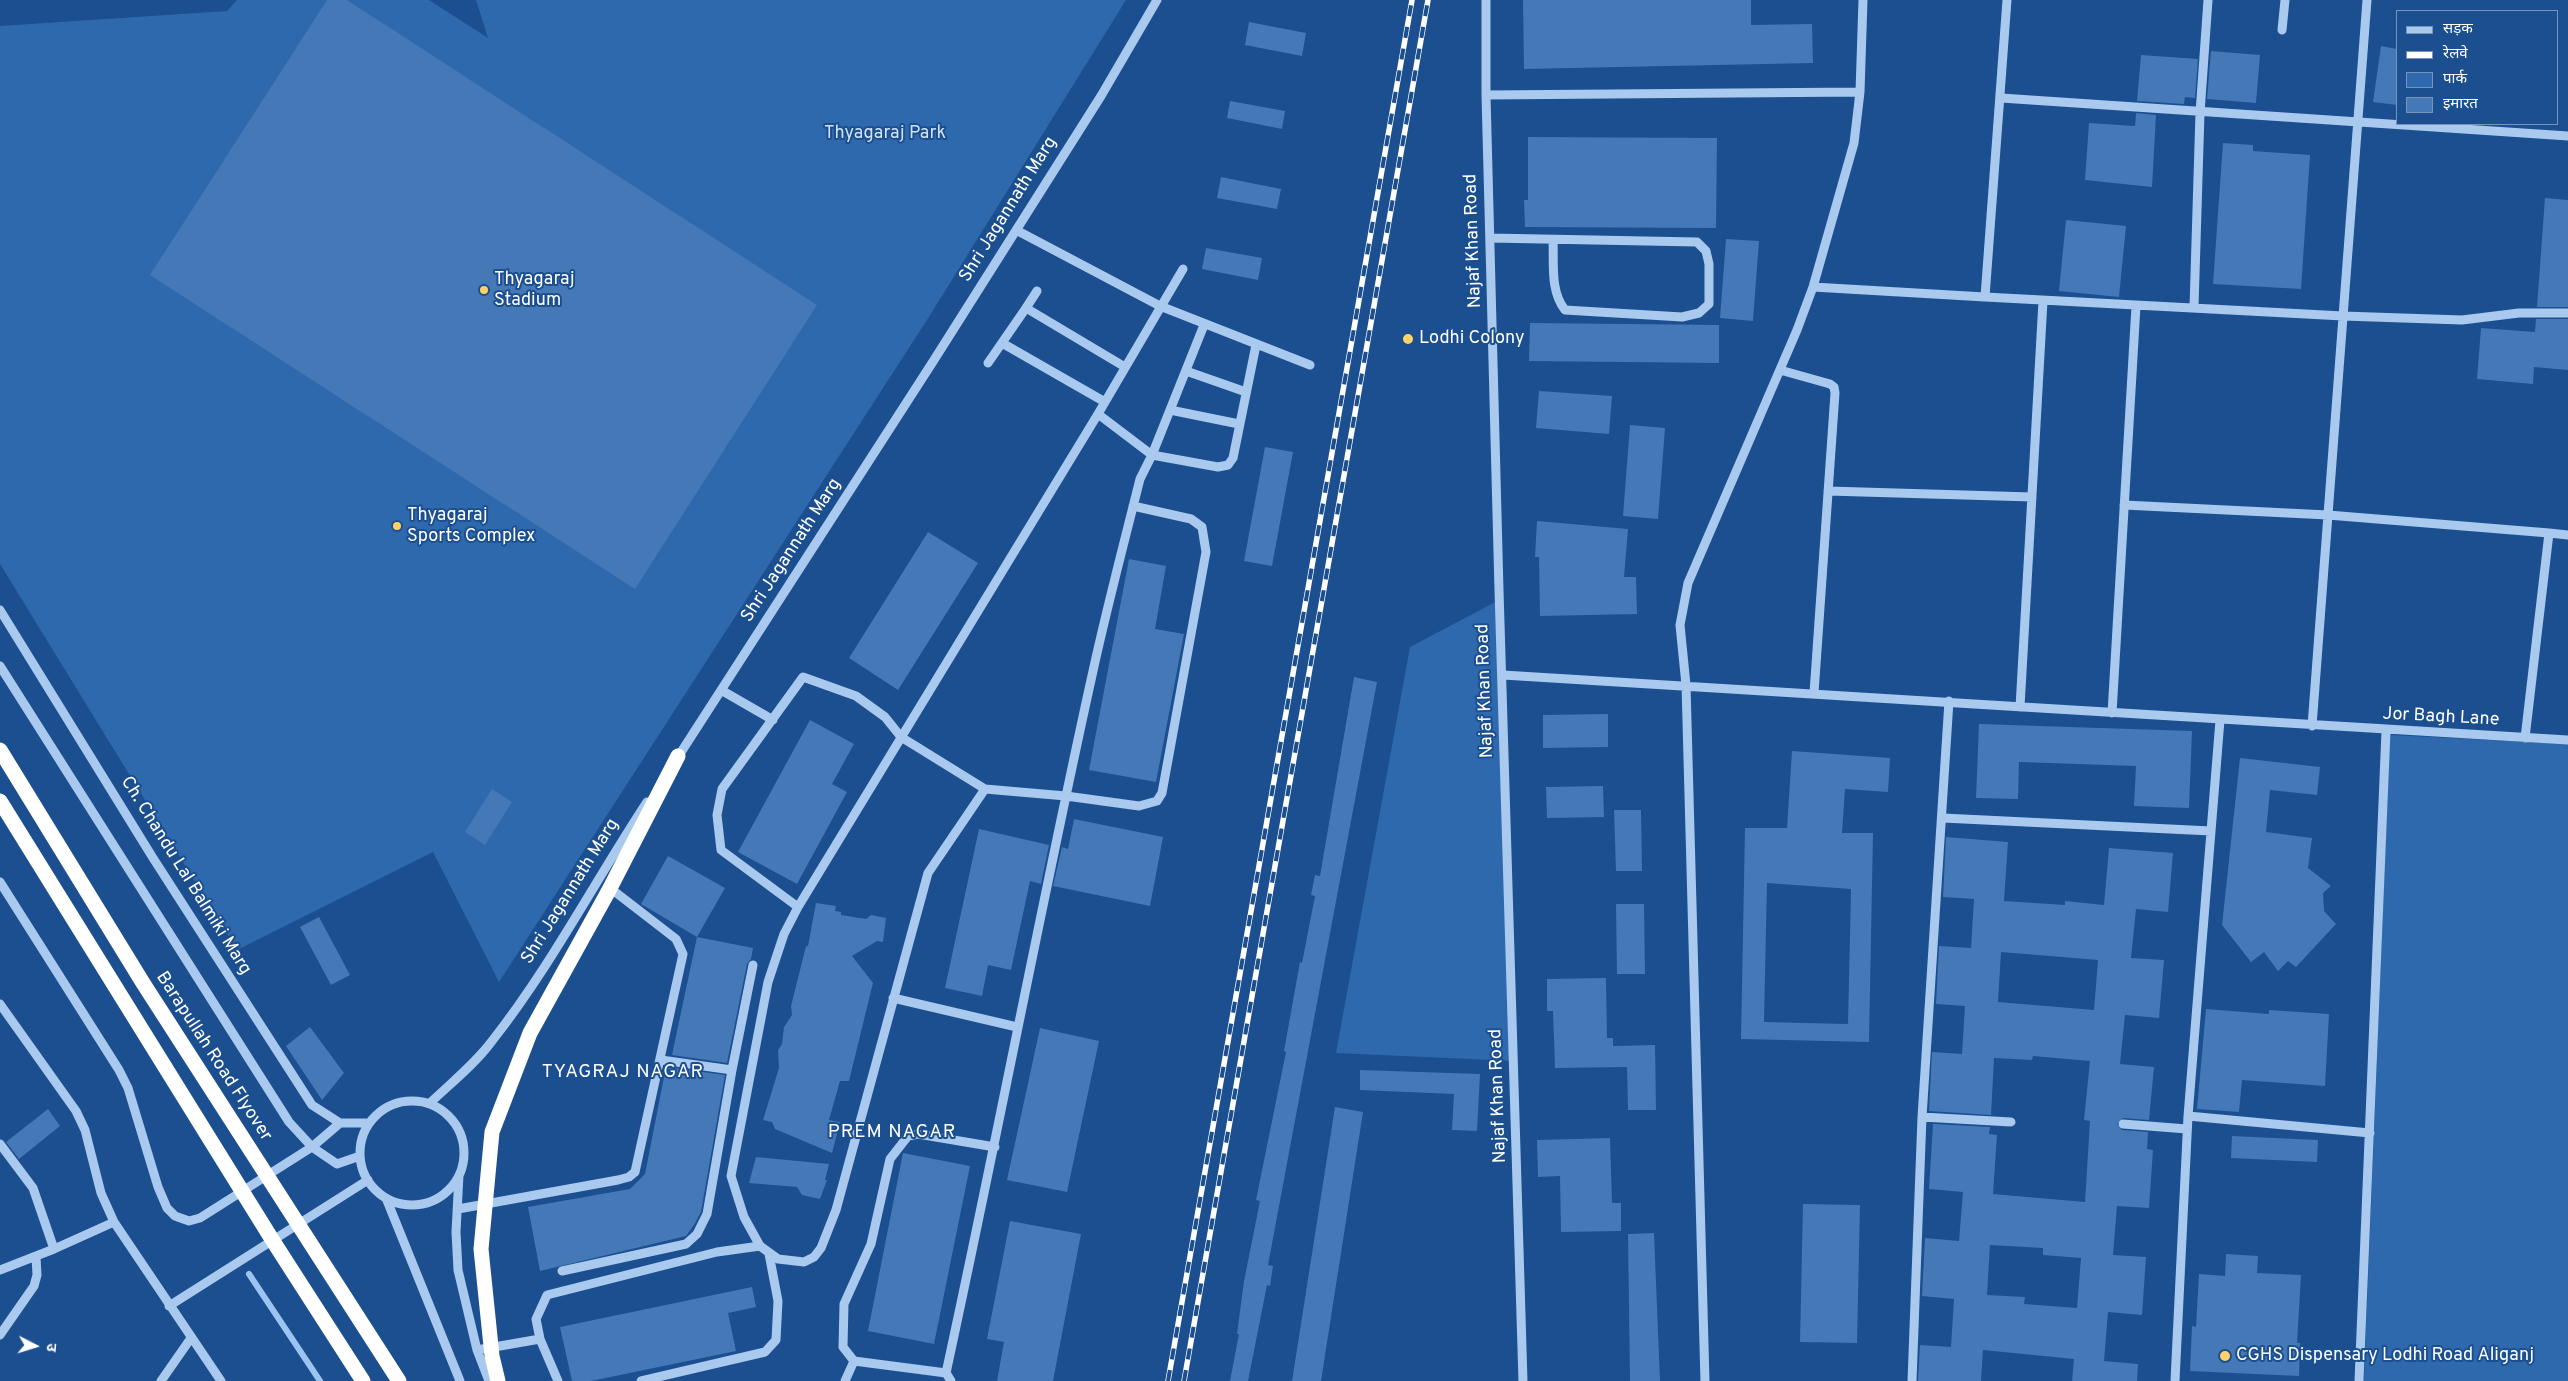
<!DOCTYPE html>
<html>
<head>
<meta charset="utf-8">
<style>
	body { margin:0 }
	#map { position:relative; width:2568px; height:1381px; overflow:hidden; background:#1b4f8f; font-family:Overpass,"Noto Sans Devanagari",sans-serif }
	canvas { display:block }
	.legend { position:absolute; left:2396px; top:10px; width:162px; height:115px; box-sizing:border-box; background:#1b4f8f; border:1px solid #7695bc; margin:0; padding:6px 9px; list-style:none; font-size:15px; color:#fff }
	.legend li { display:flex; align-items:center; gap:10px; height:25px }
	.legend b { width:25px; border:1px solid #7695bc }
	.north { position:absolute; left:10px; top:1321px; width:50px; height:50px; -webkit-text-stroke:4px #1b4f8f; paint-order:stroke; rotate:95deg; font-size:14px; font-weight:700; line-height:20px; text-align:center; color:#fff }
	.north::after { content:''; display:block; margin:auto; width:18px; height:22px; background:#fff; clip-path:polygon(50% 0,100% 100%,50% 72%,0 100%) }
</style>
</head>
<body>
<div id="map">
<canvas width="2568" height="1381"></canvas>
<ul class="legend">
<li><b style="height:6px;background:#a9c9ee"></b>सड़क</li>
<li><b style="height:6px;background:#fff"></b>रेलवे</li>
<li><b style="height:14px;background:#2e69ad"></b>पार्क</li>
<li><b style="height:14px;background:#4478b7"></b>इमारत</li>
</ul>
<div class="north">उ</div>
</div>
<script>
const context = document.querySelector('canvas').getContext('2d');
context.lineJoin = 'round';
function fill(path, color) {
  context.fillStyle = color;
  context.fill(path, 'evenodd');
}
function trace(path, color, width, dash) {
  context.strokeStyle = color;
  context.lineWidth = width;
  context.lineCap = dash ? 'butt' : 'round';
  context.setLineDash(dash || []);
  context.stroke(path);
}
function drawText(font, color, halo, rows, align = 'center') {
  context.font = font + ' Overpass,sans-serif';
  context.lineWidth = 4;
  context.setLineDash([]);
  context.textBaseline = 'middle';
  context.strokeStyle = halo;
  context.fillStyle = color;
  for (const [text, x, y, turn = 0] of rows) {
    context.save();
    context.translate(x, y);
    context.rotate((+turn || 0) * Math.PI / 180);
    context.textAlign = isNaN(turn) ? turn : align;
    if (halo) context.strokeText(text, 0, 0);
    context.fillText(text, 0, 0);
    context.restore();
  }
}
const green = new Path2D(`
	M 237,0 L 429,0 L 488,38 L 476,0 L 1126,0 L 927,320 L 499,982 L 433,852 L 237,950 L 0,564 L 0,26 L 227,11 Z
	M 1499,600 L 1514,1061 L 1336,1053 L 1410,647 Z
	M 2390,735 L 2568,744 L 2568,1381 L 2364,1381 Z`);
const stream = new Path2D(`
	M 249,1274 L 320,1381`);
const building = new Path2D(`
	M 327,0 L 347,0 L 817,305 L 635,589 L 150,275 Z
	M 1523,0 L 1751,0 L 1751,25 L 1812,24 L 1813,63 L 1524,69 Z
	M 1249,22 L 1306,33 L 1302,56 L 1245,45 Z
	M 2381,46 L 2397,49 L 2397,105 L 2373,102 Z
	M 2211,51 L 2260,55 L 2256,103 L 2207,99 Z
	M 2141,55 L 2198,59 L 2195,98 L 2185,97 L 2184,104 L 2137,101 Z
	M 1230,101 L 1285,111 L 1282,129 L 1227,118 Z
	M 2136,113 L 2156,115 L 2152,187 L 2085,180 L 2089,123 L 2135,126 Z
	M 1528,137 L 1717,138 L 1716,228 L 1525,227 L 1524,200 L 1528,200 Z
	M 2223,143 L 2253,145 L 2253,151 L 2310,155 L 2301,289 L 2213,284 Z
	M 1221,177 L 1281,189 L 1277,209 L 1217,198 Z
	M 2545,198 L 2568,200 L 2568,307 L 2537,307 Z
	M 2066,220 L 2126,226 L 2119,297 L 2059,291 Z
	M 1726,239 L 1759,241 L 1753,321 L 1720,318 Z
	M 1206,248 L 1262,258 L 1258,280 L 1202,269 Z
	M 2536,319 L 2568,319 L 2568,370 L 2534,367 L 2533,384 L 2477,379 L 2481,328 L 2535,332 Z
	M 1530,323 L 1719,325 L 1719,363 L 1529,361 Z
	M 1539,391 L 1612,396 L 1609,434 L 1536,428 Z
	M 1630,425 L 1665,428 L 1658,519 L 1623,516 Z
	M 1265,447 L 1293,452 L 1272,566 L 1244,561 Z
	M 1537,521 L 1628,529 L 1624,577 L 1636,577 L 1637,614 L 1540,616 L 1539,557 L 1535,557 Z
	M 928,532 L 978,563 L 898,690 L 849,658 Z
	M 1129,559 L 1166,566 L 1155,629 L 1184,634 L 1156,782 L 1089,770 Z
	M 1354,677 L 1377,682 L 1268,1265 L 1273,1266 L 1270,1286 L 1267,1285 L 1248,1381 L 1230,1381 L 1239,1334 L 1237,1334 L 1244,1281 L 1260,1201 L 1256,1200 L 1286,1052 L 1284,1051 L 1300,962 L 1302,963 L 1315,896 L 1311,895 L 1315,875 L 1320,876 Z
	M 1608,714 L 1608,747 L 1543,748 L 1543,715 Z
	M 810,720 L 854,744 L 832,784 L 847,792 L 797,884 L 738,852 Z
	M 1979,724 L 2192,731 L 2189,808 L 2134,806 L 2136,766 L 2019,762 L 2018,799 L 1976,798 Z
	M 1792,751 L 1890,758 L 1888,792 L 1845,789 L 1842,833 L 1873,833 L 1869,1042 L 1741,1039 L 1745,828 L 1787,828 ZM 1767,883 L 1851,889 L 1848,1024 L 1764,1022 Z
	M 2240,758 L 2320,767 L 2317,795 L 2270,790 L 2266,832 L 2312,838 L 2308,868 L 2331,886 L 2323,893 L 2324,911 L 2336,924 L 2296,967 L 2288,961 L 2278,971 L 2264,952 L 2251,962 L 2222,925 Z
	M 1603,786 L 1604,817 L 1547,818 L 1546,787 Z
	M 492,789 L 512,802 L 485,845 L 465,832 Z
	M 1614,810 L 1641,810 L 1642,871 L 1616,871 Z
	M 1074,819 L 1163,837 L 1150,906 L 1053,886 L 1062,847 L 1068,849 Z
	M 979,829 L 1049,845 L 1041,884 L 1030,881 L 1011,970 L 988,965 L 982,996 L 945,988 Z
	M 1946,837 L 2008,842 L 2004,901 L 2065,905 L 2065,901 L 2104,905 L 2109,848 L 2173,853 L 2168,912 L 2136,909 L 2131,958 L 2164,960 L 2159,1018 L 2125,1015 L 2120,1064 L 2154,1067 L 2149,1120 L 2123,1118 L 2117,1124 L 2122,1130 L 2148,1132 L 2147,1149 L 2153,1150 L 2149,1208 L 2117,1206 L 2113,1255 L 2146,1257 L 2142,1315 L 2108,1312 L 2104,1361 L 2138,1364 L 2137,1381 L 2072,1381 L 2074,1359 L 1983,1350 L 1981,1381 L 1918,1381 L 1920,1345 L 1951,1347 L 1954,1299 L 1922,1296 L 1925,1238 L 1959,1241 L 1963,1192 L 1929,1189 L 1933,1124 L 1990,1127 L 1989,1134 L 1997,1135 L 1993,1194 L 2085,1202 L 2090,1121 L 2084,1120 L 2090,1061 L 2033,1056 L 2032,1060 L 1994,1058 L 1991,1115 L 1929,1111 L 1932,1052 L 1962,1054 L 1965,1006 L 1936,1004 L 1939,946 L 1971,948 L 1974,899 L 1943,897 ZM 2001,952 L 2098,960 L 2094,1010 L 1998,1002 ZM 1990,1245 L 2043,1248 L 2043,1255 L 2081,1258 L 2077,1308 L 2024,1304 L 2025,1297 L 1987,1295 Z
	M 668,856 L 725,888 L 697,937 L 641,904 Z
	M 816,903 L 836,906 L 835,911 L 841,912 L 841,915 L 866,919 L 871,915 L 886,918 L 883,942 L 877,941 L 852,956 L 873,983 L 849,1081 L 840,1081 L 829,1120 L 840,1122 L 832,1153 L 775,1129 L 772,1122 L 763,1120 L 779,1068 L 778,1050 L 782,1044 L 784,1027 L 792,1015 L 791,1006 L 806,946 L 808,946 Z
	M 1616,904 L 1644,904 L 1645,974 L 1617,974 Z
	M 319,917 L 350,975 L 331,985 L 300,927 Z
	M 697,937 L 753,948 L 751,959 L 747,964 L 727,1063 L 672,1055 Z
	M 1606,978 L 1607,1038 L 1613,1038 L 1613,1046 L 1655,1045 L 1656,1110 L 1628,1110 L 1627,1067 L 1555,1068 L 1553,1011 L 1547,1011 L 1547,979 Z
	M 2206,1009 L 2269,1014 L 2269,1010 L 2329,1014 L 2325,1086 L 2242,1080 L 2239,1112 L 2197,1109 Z
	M 310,1027 L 344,1073 L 322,1100 L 286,1046 Z
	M 1040,1028 L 1099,1041 L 1067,1192 L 1007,1180 Z
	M 666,1067 L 725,1075 L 701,1212 L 694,1225 L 686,1236 L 540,1271 L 528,1207 L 630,1189 L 645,1174 Z
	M 1360,1070 L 1480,1074 L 1477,1131 L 1452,1130 L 1454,1094 L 1360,1090 Z
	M 1335,1107 L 1363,1112 L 1321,1381 L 1292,1381 Z
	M 48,1109 L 60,1126 L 19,1159 L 6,1142 Z
	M 2232,1136 L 2318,1140 L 2317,1162 L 2231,1158 Z
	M 1610,1138 L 1612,1203 L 1621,1203 L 1621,1231 L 1561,1232 L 1560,1176 L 1538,1177 L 1537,1140 Z
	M 903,1153 L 970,1166 L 934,1344 L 868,1331 Z
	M 756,1157 L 829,1164 L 825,1180 L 827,1180 L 820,1199 L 802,1195 L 797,1187 L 749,1183 Z
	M 1803,1204 L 1860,1205 L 1857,1343 L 1800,1342 Z
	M 1010,1221 L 1081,1234 L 1053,1381 L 997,1381 L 1004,1342 L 987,1339 Z
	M 1654,1233 L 1660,1381 L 1630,1381 L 1628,1234 Z
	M 2226,1254 L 2258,1256 L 2257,1273 L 2301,1275 L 2297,1343 L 2300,1343 L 2299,1376 L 2190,1371 L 2192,1326 L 2196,1327 L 2199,1274 L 2225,1276 Z
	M 752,1287 L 756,1307 L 728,1313 L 736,1351 L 591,1381 L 572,1381 L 560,1327 Z`);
const minor = new Path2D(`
	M 1486,0 L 1486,95 L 1499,590 L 1523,1381
	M 2007,0 L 1985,297 L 2343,316 L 2462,320 L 2519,313 L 2568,313
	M 2282,30 L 2285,0
	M 1486,95 L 1860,92
	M 2001,98 L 2568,136
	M 1016,230 L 1160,306 L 1310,365
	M 1490,238 L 1697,242 L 1706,251 L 1709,264 L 1709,304 L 1699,313 L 1682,317 L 1565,310 C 1550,291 1554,264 1553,240
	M 1813,287 L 1985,297
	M 2194,307 L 2200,113 L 2208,0
	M 1026,308 L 1037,291
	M 1204,325 L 1152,455 L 1218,467 L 1228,465 L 1233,458 L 1256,345
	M 1002,343 L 1105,402
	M 988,363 L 1026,308 L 1125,367
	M 1780,370 L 1830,384 L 1834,387 L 1835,393 L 1814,693
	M 1186,371 L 1246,392
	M 1170,410 L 1239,424
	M 1828,491 L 2032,497
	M 2124,505 L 2328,515 L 2549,533
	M 0,610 L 153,858 L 312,1105 L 340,1123 L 369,1123
	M 0,666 L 289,1122 L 312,1147 L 337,1164 L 360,1156
	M 1503,675 C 1858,695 2213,721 2568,740
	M 721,690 L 773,720
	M 2020,707 L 2043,301
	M 2112,713 L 2136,306
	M 2312,726 L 2367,0
	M 2525,738 L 2549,533 L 2568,535
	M 676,760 L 934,360 L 1101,96 L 1157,0
	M 985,789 L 928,873 L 836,1210 L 821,1248 L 814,1257 L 804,1262 L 778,1259 L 760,1246 L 744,1217 L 731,1176 L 768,982 L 784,934 L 798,907 L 1098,414 L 1183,269
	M 1943,818 L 2211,831
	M 0,882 L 119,1070 L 128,1088 L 158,1187 L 167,1208 L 175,1216 L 189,1221 L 200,1218 L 312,1147 L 340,1123
	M 798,907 L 721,850 L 717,815 L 722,789 L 803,677 L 856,696 L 885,717 L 901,737 L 985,789 L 1066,796 L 1139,806 L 1157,801 L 1162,793 L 1206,552 L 1202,527 L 1191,519 L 1133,506
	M 893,998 L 1017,1027
	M 0,1004 L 76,1111 L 85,1130 L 101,1193 L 114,1222 L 221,1381
	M 732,1070 L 753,965
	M360 1153a52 52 0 1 1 104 0a52 52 0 1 1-104 0Z
	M 430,1103 C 451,1083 475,1064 492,1041 C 551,966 595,881 647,802
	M 2188,1116 L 2370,1133
	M 1922,1117 L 2011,1122
	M 2123,1124 L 2187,1129
	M 0,1144 L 33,1188 L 54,1249
	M 459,1175 L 456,1232 L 458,1270 L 477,1350 L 489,1381
	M 386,1198 L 460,1381
	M 458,1209 L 618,1180 L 629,1177 L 635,1172 L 683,954 L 676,939 L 610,888
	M 0,1270 L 54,1249 L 114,1222
	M 562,1271 L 686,1244 L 697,1234 L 707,1214 L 732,1070 L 661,1060
	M 169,1306 L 368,1180
	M 0,1335 L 34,1286 L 37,1275 L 36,1257
	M 477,1350 L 540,1339
	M 946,1373 L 854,1361 L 843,1347 L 844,1304 L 871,1244 L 890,1159 L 908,1136 L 918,1134 L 995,1147
	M 161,1381 L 191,1338
	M 558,1381 L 540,1339 L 536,1319 L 547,1295 L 717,1252 L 760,1246
	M 641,1381 L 765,1352 L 776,1340 L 778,1301 L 769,1254
	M 845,1381 L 854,1361
	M 951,1381 L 946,1373 C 997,1139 1041,905 1093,671 C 1107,607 1124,543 1140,479 L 1152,455 L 1098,414
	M 1705,1381 L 1686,685 L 1680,625 L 1688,583 L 1797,330 L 1813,287 L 1854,143 L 1860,92 L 1863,0
	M 1912,1381 L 1922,1117 L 1949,701
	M 2175,1381 L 2188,1116 L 2220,720
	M 2359,1381 L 2386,731`);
const highway = new Path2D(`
	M 0,750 L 143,983 L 399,1381
	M 0,801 L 273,1241 L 363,1381
	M 608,892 L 678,756`);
const rail = new Path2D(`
	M 1168,1381 L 1412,0
	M 1184,1381 L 1428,0`);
const highwayBridge = new Path2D(`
	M 498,1381 L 492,1356 L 481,1249 L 492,1132 L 530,1033 L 608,892`);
const markers = [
	[484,290,5,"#ffd166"],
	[1408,339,6,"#ffd166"],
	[397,526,5,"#ffd166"],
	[2225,1356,6,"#ffd166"]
];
const parkNames = [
	["Thyagaraj Park",885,134]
];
const streetNames = [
	["Shri Jagannath Marg",1009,210,-58],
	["Najaf Khan Road",1474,241,-92],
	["Shri Jagannath Marg",792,551,-57],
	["Najaf Khan Road",1486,691,-92],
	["Jor Bagh Lane",2441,718,3],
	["Ch. Chandu Lal Balmiki Marg",185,876,58],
	["Shri Jagannath Marg",571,892,-58],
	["Barapullah Road Flyover",213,1057,57],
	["Najaf Khan Road",1499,1096,-92]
];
const poiNames = [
	["Thyagaraj",494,280],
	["Stadium",494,301],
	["Lodhi Colony",1419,339],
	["Thyagaraj",407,516],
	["Sports Complex",407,537],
	["CGHS Dispensary Lodhi Road Aliganj",2236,1356]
];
const neighbourhoodNames = [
	["TYAGRAJ NAGAR",623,1073],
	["PREM NAGAR",892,1133]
];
fill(green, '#2e69ad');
trace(stream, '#9cc4f0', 6);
fill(building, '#4478b7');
trace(minor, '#a9c9ee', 9);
trace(highway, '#fff', 15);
trace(rail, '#fff', 5.5);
trace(rail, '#1b4f8f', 4, [11]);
trace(highwayBridge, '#fff', 15);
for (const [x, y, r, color] of markers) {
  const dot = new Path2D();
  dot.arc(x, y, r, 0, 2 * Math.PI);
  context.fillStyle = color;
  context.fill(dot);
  trace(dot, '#1b4f8f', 2);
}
drawText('18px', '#cfe3fa', '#1b4f8f', parkNames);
drawText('18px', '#fff', '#1b4f8f', streetNames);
drawText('18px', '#fff', '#1b4f8f', poiNames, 'left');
context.letterSpacing = '1px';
drawText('19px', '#fff', '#1b4f8f', neighbourhoodNames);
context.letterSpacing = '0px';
</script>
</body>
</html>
